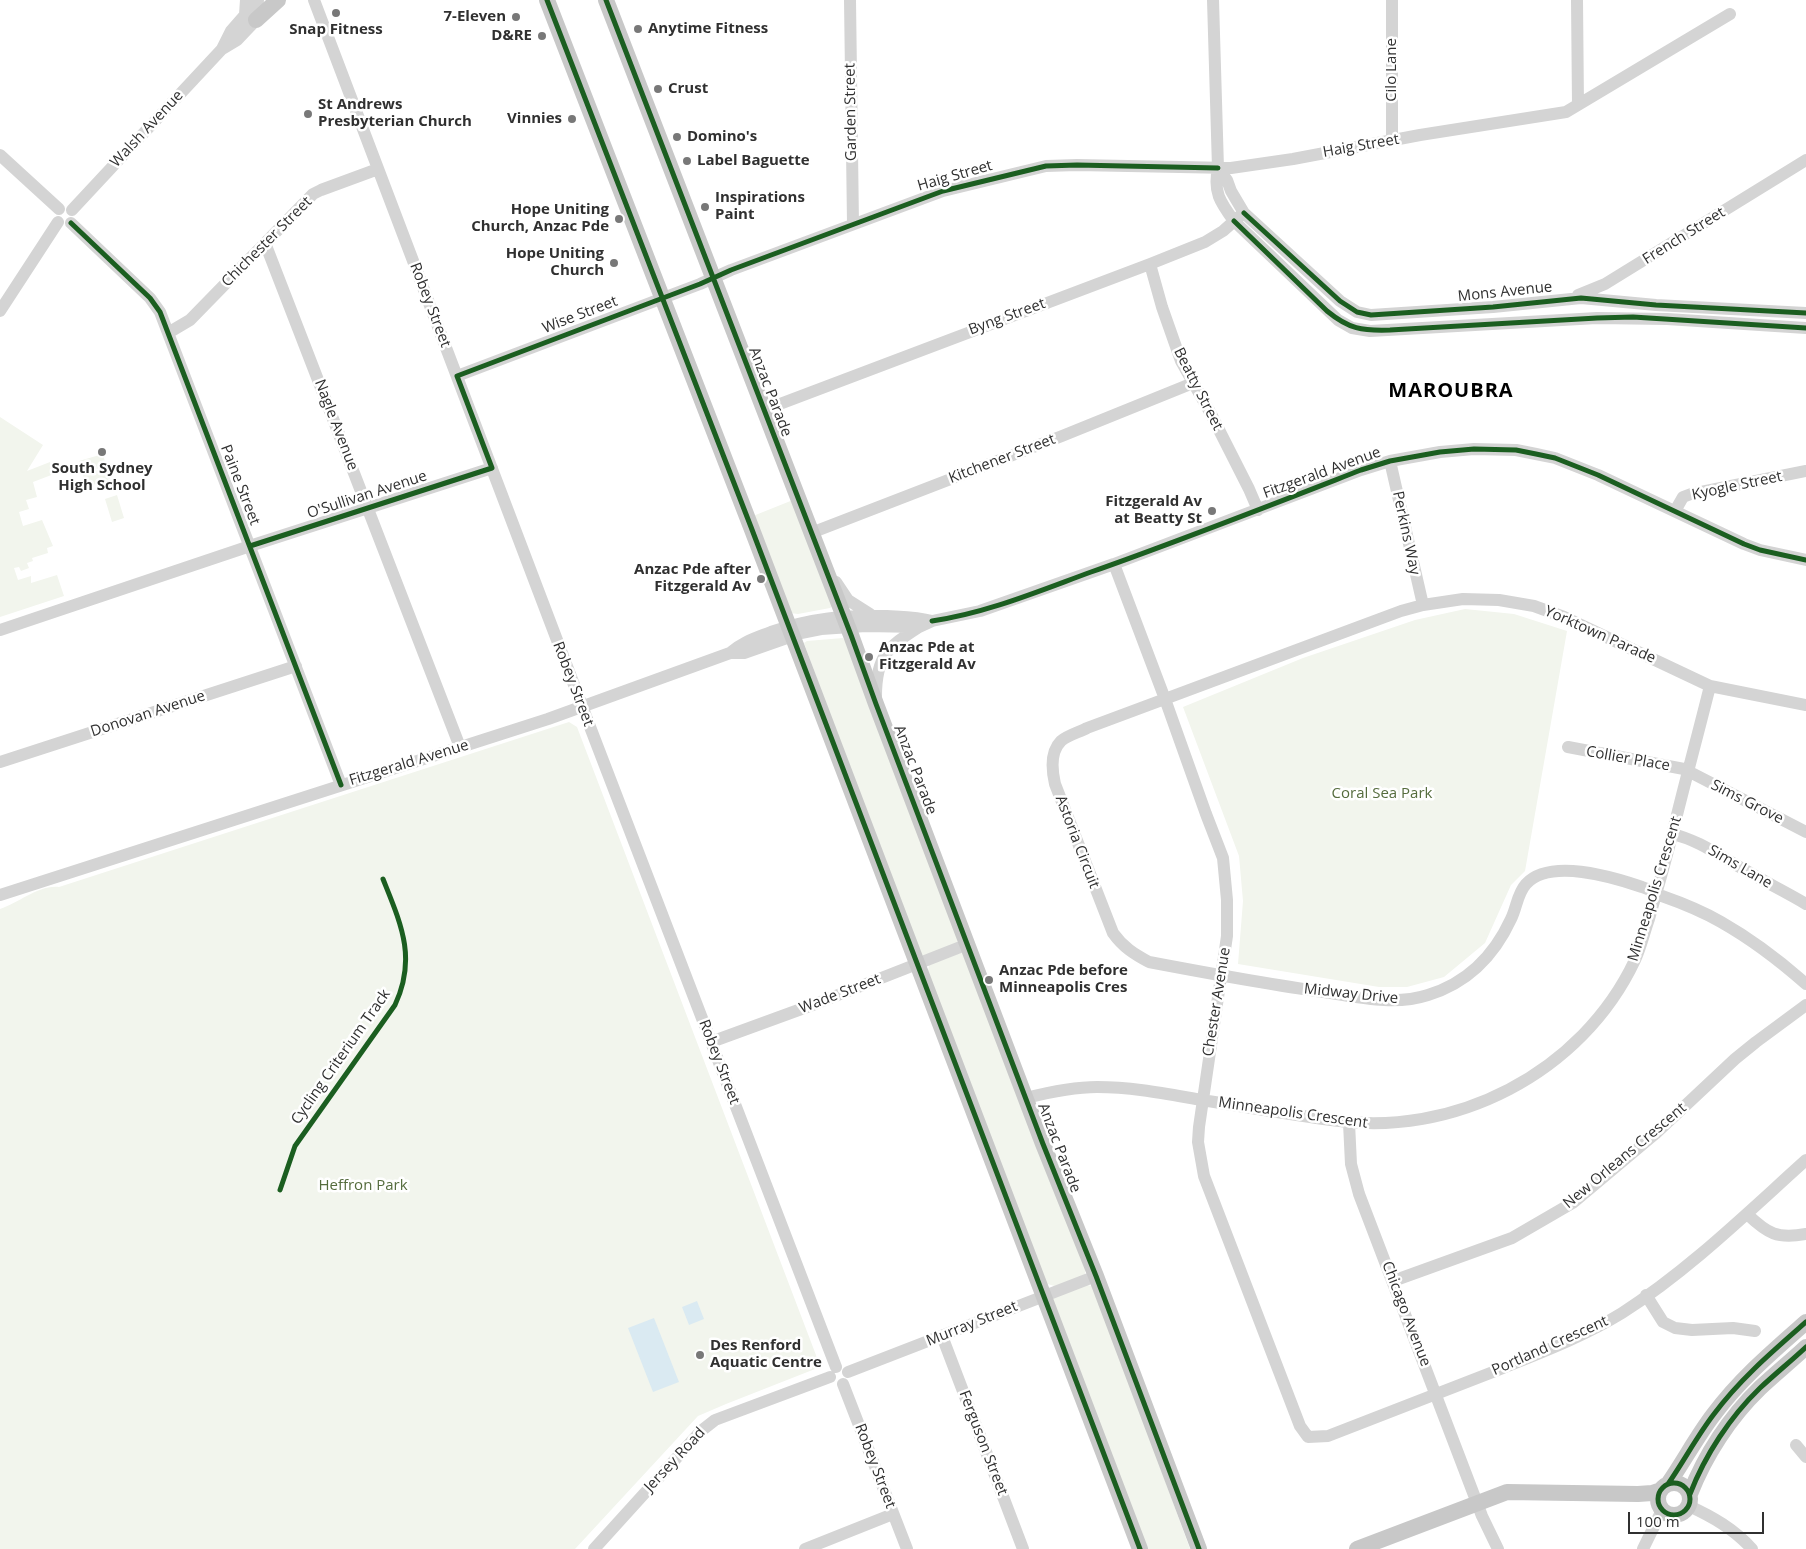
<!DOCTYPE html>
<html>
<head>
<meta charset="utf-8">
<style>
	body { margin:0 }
	#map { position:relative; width:1806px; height:1549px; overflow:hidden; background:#fff; font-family:"Open Sans",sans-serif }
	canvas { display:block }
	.scale { position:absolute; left:1628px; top:1512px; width:136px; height:22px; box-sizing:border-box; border:2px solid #303030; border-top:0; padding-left:6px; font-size:15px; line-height:18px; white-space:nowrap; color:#303030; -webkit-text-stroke:4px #fff; paint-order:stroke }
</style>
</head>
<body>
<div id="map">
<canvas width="1806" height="1549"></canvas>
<div class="scale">100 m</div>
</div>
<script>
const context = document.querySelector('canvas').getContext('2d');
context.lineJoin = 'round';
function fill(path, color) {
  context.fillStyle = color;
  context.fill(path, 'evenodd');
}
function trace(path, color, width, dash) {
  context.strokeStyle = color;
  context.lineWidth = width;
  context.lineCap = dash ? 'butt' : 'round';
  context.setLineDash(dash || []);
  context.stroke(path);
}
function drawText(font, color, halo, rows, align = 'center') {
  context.font = font + ' "Open Sans",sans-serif';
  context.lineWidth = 5;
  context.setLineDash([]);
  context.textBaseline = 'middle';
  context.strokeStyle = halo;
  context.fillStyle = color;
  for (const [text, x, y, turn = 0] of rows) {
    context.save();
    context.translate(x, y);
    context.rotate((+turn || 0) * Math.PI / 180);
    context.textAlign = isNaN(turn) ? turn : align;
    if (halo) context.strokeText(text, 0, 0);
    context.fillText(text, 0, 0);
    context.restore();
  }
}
const green = new Path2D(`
	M 0,417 L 43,445 L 27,471 L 50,462 L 54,474 L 33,482 L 37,497 L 26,500 L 29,509 L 19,512 L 23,526 L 42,520 L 53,546 L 47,548 L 48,553 L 32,558 L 33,561 L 27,563 L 29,568 L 21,571 L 19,567 L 14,568 L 18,580 L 31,576 L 31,583 L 57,575 L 64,596 L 0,617 Z
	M 103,454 L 106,466 L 83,473 L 79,461 Z
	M 107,467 L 110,479 L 87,487 L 83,475 Z
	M 117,495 L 124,518 L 112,522 L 105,499 Z
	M 793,500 L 833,606 L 830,608 L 798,614 L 790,613 L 753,516 Z
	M 1465,609 L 1514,614 L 1567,631 L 1525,871 L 1511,885 L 1485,943 L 1444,977 L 1407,987 L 1379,987 L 1238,964 L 1243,901 L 1239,856 L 1183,707 L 1303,658 L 1415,620 Z
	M 843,638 L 847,643 L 959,934 L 957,943 L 924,956 L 917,952 L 804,643 L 807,641 Z
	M 569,722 L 577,727 L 819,1363 L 815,1369 L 726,1404 L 698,1416 L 575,1549 L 0,1549 L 0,909 C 19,903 38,885 59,887 Z
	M 963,952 L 1086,1266 L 1085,1274 L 1058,1287 L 1044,1283 L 927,976 L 929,965 Z
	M 1087,1285 L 1092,1286 L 1095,1290 L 1190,1549 L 1145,1549 L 1052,1301 L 1054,1297 Z`);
const water = new Path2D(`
	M 697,1301 L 704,1319 L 689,1325 L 682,1307 Z
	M 654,1318 L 679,1382 L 653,1392 L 628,1328 Z`);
const minor = new Path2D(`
	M 314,0 L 587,719 L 836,1367
	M 850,0 L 853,224
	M 1213,0 L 1218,168 C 1213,192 1220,202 1234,221 L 1338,320 L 1352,328 L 1370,331 L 1597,318 L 1667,319 L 1806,328
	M 1392,0 L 1392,140
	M 1577,0 L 1578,105
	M 222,49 L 231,31 L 245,15 L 246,0
	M 0,155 L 59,209
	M 1218,168 L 1227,180 L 1231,191 L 1244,213 L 1340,301 L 1357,312 L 1371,315 L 1493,307 L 1581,298 L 1656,305 L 1806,313
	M 72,210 L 222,49 L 237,40 L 256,20 L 258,0
	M 71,223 L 150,298 L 160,312 L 341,785
	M 265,243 L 460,747
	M 1150,264 L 1162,307 L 1181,361 L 1211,414 L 1249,489 L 1258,510
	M 1578,295 L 1605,284 L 1806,160
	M 0,311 L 58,222
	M 168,333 L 190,320 L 313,194 L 321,190 L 378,169
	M 457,376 L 700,284 L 731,270 L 943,191 L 1046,166 L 1077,165 L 1231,168 L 1293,159 L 1420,135 L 1566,112 L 1730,14
	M 764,410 L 1150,264 L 1205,242 L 1223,231 L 1240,216
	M 1390,461 L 1423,605
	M 1675,511 L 1683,497 L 1691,494 L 1806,471
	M 811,533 L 1062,436 L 1193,383
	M 1114,564 L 1165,699 L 1206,814 L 1223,858 L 1227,900 L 1227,936 L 1199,1127 L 1198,1142 L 1204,1176 L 1300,1426 L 1308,1437 L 1328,1436 C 1384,1414 1441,1392 1498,1370 C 1540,1353 1583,1337 1622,1313 C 1689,1270 1747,1213 1806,1160
	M 836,582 L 848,600 L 870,614
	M 0,630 L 256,544 L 492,468
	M 730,653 L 744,653 L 801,633 L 821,629 L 866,626 L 919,627 L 932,621 L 980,611 L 1114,564 L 1361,470 L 1390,461 L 1440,452 L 1474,449 L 1516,450 L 1536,454 L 1555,458 L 1598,475 L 1744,544 L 1760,550 L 1806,560
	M 876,696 C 876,656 888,647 919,627
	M 1806,705 L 1710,686 L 1564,617 L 1534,606 L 1499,600 L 1463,599 L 1423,605 L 1401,611 L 1087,728 C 1080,732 1068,735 1061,741 C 1050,752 1052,771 1055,784 L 1113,933 C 1123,947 1134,954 1149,962 C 1207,973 1265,984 1324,992 C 1358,997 1394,1006 1428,995 C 1467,983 1494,956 1511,919 C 1517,907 1517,894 1526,884 C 1550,858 1613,877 1642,887 C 1649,889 1655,893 1662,896 C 1682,903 1702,911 1721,922 C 1751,939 1780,961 1806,984
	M 1568,747 L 1684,769 L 1806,832
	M 0,762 L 296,666
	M 1672,834 C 1699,840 1721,857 1745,870 C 1765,882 1786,892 1806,904
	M 0,895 L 548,719 L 730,653 C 742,642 756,638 771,632 C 811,618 845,615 887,616 C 903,617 917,617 932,621
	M 711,1042 L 815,1004 L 968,944
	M 1026,1098 C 1050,1092 1073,1087 1097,1087 C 1133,1087 1167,1094 1202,1100 C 1245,1107 1288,1114 1331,1120 C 1453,1139 1582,1073 1635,960 C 1641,947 1644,933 1649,919 C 1657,890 1666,861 1673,831 C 1685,782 1698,734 1710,686
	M 1349,1123 L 1351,1164 L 1359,1194 L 1482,1516 L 1498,1549
	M 1747,1214 C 1768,1234 1777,1239 1806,1234
	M 1393,1281 L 1512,1238 L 1574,1202 L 1655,1134 L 1735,1059 L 1756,1042 L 1806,1005
	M 1646,1295 L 1663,1322 L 1675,1328 L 1692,1330 L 1733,1328 L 1755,1331
	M 942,1336 L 1023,1549
	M 848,1372 L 1096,1276
	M 843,1384 L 907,1549
	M 1796,1445 L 1806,1457
	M 1689,1506 C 1713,1517 1734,1529 1752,1549
	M 594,1549 L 701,1431 L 715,1420 L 830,1377
	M 805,1549 L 893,1514
	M 1643,1549 L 1662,1510`);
const major = new Path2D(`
	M 547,0 L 751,527 L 1140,1549
	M 606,0 L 851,635 L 876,704 L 1043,1144 L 1096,1276 L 1199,1549
	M 256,20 L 278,0
	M1658 1499a16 16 0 1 1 32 0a16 16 0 1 1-32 0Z
	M 1668,1484 C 1684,1461 1697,1436 1714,1414 C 1740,1379 1773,1351 1806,1322
	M 1690,1494 C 1705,1455 1730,1417 1760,1388 C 1775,1374 1791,1361 1806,1347
	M 1357,1549 L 1507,1492 L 1638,1494 L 1652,1493 L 1661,1490`);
const cycleway = new Path2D(`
	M 547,0 L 751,527 L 1140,1549
	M 606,0 L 851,635 L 876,704 L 1043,1144 L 1096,1276 L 1199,1549
	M 1244,213 L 1340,301 L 1357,312 L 1371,315 L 1493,307 L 1581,298 L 1656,305 L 1806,313
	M 1234,221 L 1327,311 C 1349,329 1362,331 1390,330 L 1597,318 L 1633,317 L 1806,328
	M 71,223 L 150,298 L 160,312 L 341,785
	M 250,546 L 492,468 L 457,376 L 700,284 L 731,270 L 943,191 L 1046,166 L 1077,165 L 1218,168
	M 932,621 C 987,613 1039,591 1091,572 C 1182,540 1271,505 1361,470 L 1390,461 L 1440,452 L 1474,449 L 1516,450 L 1536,454 L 1555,458 L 1598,475 L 1744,544 L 1760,550 L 1806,560
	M 280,1190 L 295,1146 L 395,1005 C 417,958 401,924 383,879
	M1658 1499a16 16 0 1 1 32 0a16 16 0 1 1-32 0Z
	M 1668,1484 C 1684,1461 1697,1436 1714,1414 C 1740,1379 1773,1351 1806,1322
	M 1690,1494 C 1705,1455 1730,1417 1760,1388 C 1775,1374 1791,1361 1806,1347`);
const markers = [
	[336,13,5,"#787878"],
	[516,17,5,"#787878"],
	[638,29,5,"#787878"],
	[542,36,5,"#787878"],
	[658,89,5,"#787878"],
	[308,114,5,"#787878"],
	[572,119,5,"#787878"],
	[677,137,5,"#787878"],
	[687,161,5,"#787878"],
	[705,207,5,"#787878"],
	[619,219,5,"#787878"],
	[614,263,5,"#787878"],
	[102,452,5,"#787878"],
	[1212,511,5,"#787878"],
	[761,579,5,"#787878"],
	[869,657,5,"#787878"],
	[989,980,5,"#787878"],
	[700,1355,5,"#787878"]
];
const poiNames = [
	["7-Eleven",506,17,"right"],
	["Anytime Fitness",648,29],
	["Snap Fitness",336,30,"center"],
	["D&RE",532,36,"right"],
	["Crust",668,89],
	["St Andrews",318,105],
	["Presbyterian Church",318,122],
	["Vinnies",562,119,"right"],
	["Domino's",687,137],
	["Label Baguette",697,161],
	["Inspirations",715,198],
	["Paint",715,215],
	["Hope Uniting",609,210,"right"],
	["Church, Anzac Pde",609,227,"right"],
	["Hope Uniting",604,254,"right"],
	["Church",604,271,"right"],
	["South Sydney",102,469,"center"],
	["High School",102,486,"center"],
	["Fitzgerald Av",1202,502,"right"],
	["at Beatty St",1202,519,"right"],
	["Anzac Pde after",751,570,"right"],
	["Fitzgerald Av",751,587,"right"],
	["Anzac Pde at",879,648],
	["Fitzgerald Av",879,665],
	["Anzac Pde before",999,971],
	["Minneapolis Cres",999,988],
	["Des Renford",710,1346],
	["Aquatic Centre",710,1363]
];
const streetNames = [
	["Cilo Lane",1392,70,-90],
	["Garden Street",851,112,-91],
	["Walsh Avenue",147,129,-47],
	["Haig Street",1361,146,-10],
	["Haig Street",955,176,-16],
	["French Street",1684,236,-32],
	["Chichester Street",267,242,-45],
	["Mons Avenue",1505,292,-6],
	["Robey Street",430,305,69],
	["Wise Street",580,315,-21],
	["Byng Street",1007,317,-20],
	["Beatty Street",1198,389,63],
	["Anzac Parade",770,392,69],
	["Nagle Avenue",336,425,69],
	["Kitchener Street",1002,459,-21],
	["Fitzgerald Avenue",1322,473,-20],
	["Paine Street",240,485,69],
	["Kyogle Street",1737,486,-12],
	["O'Sullivan Avenue",367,495,-18],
	["Perkins Way",1406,533,78],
	["Yorktown Parade",1600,635,24],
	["Robey Street",573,684,69],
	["Donovan Avenue",148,714,-18],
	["Collier Place",1628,759,10],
	["Fitzgerald Avenue",409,763,-17],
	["Anzac Parade",915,770,69],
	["Sims Grove",1747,802,27],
	["Astoria Circuit",1077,842,69],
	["Sims Lane",1740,867,30],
	["Minneapolis Crescent",1655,889,-73],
	["Wade Street",840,994,-21],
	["Midway Drive",1351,994,6],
	["Chester Avenue",1217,1002,-81],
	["Cycling Criterium Track",341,1057,-55],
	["Robey Street",719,1062,69],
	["Minneapolis Crescent",1293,1113,8],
	["Anzac Parade",1059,1148,69],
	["New Orleans Crescent",1625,1156,-40],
	["Chicago Avenue",1406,1314,69],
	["Murray Street",972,1324,-22],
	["Portland Crescent",1550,1346,-24],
	["Ferguson Street",983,1443,69],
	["Jersey Road",675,1460,-47],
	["Robey Street",875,1466,69]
];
const parkNames = [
	["Coral Sea Park",1382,794],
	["Heffron Park",363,1186]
];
const districtNames = [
	["MAROUBRA",1451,391]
];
fill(green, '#f2f5ed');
fill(water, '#daeaf2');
trace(minor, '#d4d4d4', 12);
trace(major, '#c8c8c8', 16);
trace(cycleway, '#1b5e20', 5);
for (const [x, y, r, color] of markers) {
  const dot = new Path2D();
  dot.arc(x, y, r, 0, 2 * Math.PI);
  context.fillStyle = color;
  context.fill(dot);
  trace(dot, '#fff', 2);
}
drawText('bold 15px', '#303030', '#fff', poiNames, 'left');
drawText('15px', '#303030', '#fff', streetNames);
drawText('15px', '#556c3d', '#fff', parkNames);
context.letterSpacing = '1px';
drawText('bold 20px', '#000', '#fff', districtNames);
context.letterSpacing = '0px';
</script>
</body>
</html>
